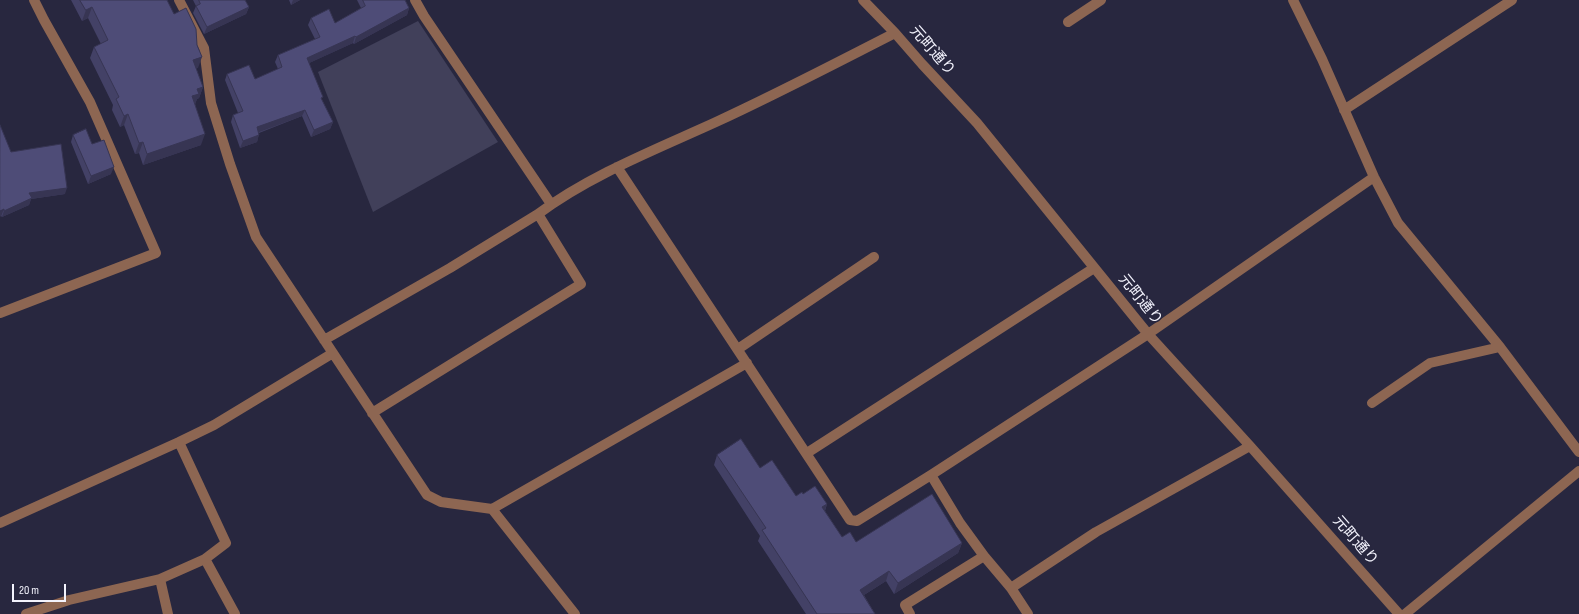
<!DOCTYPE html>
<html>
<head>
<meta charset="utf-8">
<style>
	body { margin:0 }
	#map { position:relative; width:1579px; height:614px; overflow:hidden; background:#28273f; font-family:"Sofia Sans Condensed",sans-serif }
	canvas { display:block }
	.scale { position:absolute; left:12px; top:584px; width:54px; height:18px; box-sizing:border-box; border:2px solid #f3f3fd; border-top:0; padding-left:5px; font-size:12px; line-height:14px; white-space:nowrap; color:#f3f3fd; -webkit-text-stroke:3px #28273f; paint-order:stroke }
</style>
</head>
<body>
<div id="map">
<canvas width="1579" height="614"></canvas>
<div class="scale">20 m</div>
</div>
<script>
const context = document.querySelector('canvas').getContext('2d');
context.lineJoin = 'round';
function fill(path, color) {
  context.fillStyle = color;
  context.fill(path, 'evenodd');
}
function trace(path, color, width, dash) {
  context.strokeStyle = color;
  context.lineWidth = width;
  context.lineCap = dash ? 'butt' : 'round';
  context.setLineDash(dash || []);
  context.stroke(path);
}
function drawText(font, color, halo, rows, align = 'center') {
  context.font = font + ' "Sofia Sans Condensed","Noto Sans JP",sans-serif';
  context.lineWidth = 3;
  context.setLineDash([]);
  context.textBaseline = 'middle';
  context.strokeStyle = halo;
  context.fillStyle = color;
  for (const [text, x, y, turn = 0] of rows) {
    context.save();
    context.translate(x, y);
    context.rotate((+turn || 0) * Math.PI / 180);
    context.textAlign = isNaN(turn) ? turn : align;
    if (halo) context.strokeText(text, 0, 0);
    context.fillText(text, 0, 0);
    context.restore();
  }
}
const green = new Path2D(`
	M 418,21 L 498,142 L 373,212 L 318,72 Z`);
const minor = new Path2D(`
	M 179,0 L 204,48 L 211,103 L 230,164 L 256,237 L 427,495 L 441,502 L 492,509 L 575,614
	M 415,0 L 424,16 L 551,204
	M 863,0 L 895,33 L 922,64 L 977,123 L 1148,334 L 1250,446 L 1399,614
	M 1293,0 L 1322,59 L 1374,177 L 1398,223 L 1500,347 L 1579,452
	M 1068,22 L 1101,0
	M 1344,110 L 1512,0
	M 617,167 L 850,520 L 857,521 L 931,475 L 1148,334 L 1374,177
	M 0,313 L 156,253 L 90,102 L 44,20 L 34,0
	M 324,340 L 450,268 L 538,214 C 590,175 657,149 716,122 C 777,94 836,63 895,33
	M 738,349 L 874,257
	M 1372,403 L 1430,363 L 1500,347
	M 372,413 L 581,284 L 538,214
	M 807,453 L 1094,268
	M 931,475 L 960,523 L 984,556 L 1011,588 L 1028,614
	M 492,509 L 747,363
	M 0,523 L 179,442 L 214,425 L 333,353
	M 205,559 L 235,614
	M 160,579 L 168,614
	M 1011,588 L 1096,532 L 1250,446
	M 26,614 L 69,600 L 160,579 L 205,559 L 226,543 L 179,442
	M 910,614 L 905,605 L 984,556
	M 1405,614 L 1579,471`);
const wall = new Path2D(`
	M 71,0 L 167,0 L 198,68 L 196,68 L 203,87 L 199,98 L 197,99 L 195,104 L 201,145 L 143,165 L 139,153 L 135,154 L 124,125 L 120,127 L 112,110 L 113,105 L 90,58 L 94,47 L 101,44 L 88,18 L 82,21 Z
	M 193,0 L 245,0 L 249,7 L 246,14 L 204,34 L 193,13 L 196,6 Z
	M 289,0 L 300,0 L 291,5 Z
	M 357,0 L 405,0 L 409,8 L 407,15 L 354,44 L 353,43 L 309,63 L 322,100 L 333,122 L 330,129 L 311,137 L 302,116 L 259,133 L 257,142 L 240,148 L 231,122 L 233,115 L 238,113 L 225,80 L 227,74 L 255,79 L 278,69 L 275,62 L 278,55 L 315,39 L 308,25 L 311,18 L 335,23 L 361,8 Z
	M 73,135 L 92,144 L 111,174 L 88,184 L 71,142 Z
	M 11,152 L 65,194 L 31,199 L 29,205 L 2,217 L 1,216 Z
	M 717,455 L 760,468 L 796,496 L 803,494 L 827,504 L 825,511 L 842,537 L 856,542 L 962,543 L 958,553 L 894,594 L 886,581 L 864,595 L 875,614 L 806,614 L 758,541 L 760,536 L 714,465 Z`);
const shadedWall = new Path2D(`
	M 293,0 L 300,0 L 291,5 Z
	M 92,7 L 88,18 L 82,21 L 86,10 Z
	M 249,7 L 246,14 L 204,34 L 207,27 Z
	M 409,8 L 407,15 L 354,44 L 356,37 Z
	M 355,36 L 353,43 L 305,65 L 307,58 Z
	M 202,57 L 198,68 L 189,70 L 193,60 Z
	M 203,87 L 199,98 L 197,99 L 195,105 L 192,96 L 197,89 Z
	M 305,110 L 302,116 L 254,134 L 257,127 Z
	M 128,114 L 124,125 L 120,127 L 124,116 Z
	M 333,122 L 330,129 L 311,137 L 314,130 Z
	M 205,134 L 201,145 L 143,165 L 147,154 Z
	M 259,135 L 257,142 L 240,148 L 243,141 Z
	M 143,142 L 139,153 L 135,154 L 139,143 Z
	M 114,167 L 111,174 L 88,184 L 91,176 Z
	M 67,188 L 65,194 L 31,199 L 29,205 L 2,217 L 4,211 L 29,193 Z
	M 4,209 L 1,216 L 0,217 L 0,211 Z
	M 827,504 L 823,515 L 822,507 Z
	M 962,543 L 958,553 L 894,594 L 898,583 Z
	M 889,571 L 886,581 L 856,600 L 860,590 Z`);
const building = new Path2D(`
	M 80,0 L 167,0 L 174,14 L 186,8 L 196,29 L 197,45 L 202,57 L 193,60 L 203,87 L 197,89 L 199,94 L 192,96 L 205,134 L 147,154 L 143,142 L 139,143 L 128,114 L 124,116 L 116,99 L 119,97 L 94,47 L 108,40 L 92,7 L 86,10 Z
	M 199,0 L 245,0 L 249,7 L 207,27 L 196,6 L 200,4 Z
	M 363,0 L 405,0 L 409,8 L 356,37 L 355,36 L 307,58 L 323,97 L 321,98 L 333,122 L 314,130 L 305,110 L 257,127 L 259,135 L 243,141 L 233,115 L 243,111 L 227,74 L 249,65 L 255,79 L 282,67 L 278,55 L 320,37 L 311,18 L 329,9 L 335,23 L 365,6 Z
	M 0,125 L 11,152 L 61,144 L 67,188 L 29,193 L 32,198 L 4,211 L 4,209 L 0,211 Z
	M 86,129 L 92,144 L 104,140 L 114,167 L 91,176 L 73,135 Z
	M 741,439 L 760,468 L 772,460 L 796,496 L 802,492 L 803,494 L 815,486 L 827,504 L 822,507 L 842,537 L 850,532 L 856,542 L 932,494 L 962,543 L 898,583 L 889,571 L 860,590 L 875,614 L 817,614 L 762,530 L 766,528 L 717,455 Z`);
const streetNames = [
	["元町通り",932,51,49],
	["元町通り",1140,300,51],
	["元町通り",1355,541,49]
];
fill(green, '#41405a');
trace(minor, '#8d6652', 10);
fill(wall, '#434166');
fill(shadedWall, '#373553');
fill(building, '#4e4c77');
trace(building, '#373553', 1);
drawText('15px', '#f3f3fd', '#28273f', streetNames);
</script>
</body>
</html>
